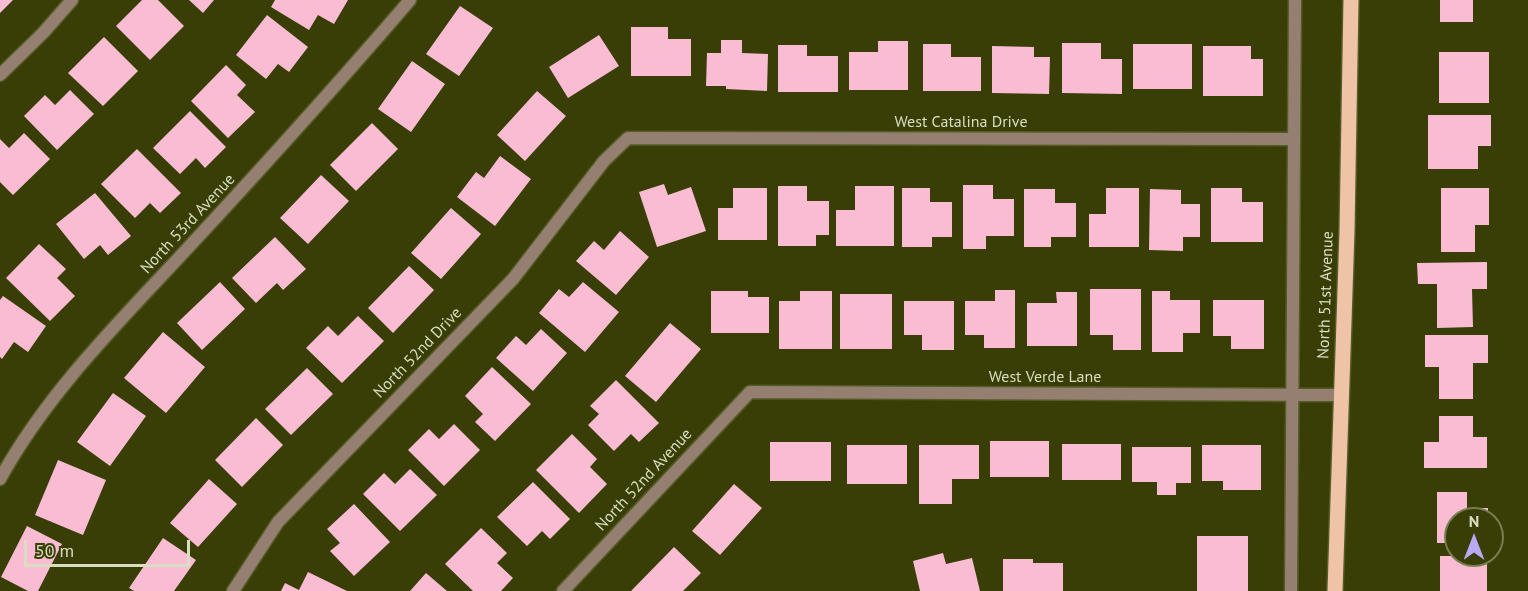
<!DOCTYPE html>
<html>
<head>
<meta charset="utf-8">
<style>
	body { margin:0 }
	#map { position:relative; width:1528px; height:591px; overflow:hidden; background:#383e05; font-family:"PT Sans",sans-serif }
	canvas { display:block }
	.north { position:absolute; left:1444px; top:507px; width:60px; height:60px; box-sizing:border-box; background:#383e05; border:2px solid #787e51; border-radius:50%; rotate:0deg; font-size:16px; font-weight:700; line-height:24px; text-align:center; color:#d9dec2 }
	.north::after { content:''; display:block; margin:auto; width:21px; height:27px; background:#bca9f5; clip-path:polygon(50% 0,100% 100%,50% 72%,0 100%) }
	.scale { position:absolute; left:24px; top:540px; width:166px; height:27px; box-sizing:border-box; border:3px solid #d9dec2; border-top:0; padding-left:8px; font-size:18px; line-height:21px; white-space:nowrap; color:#d9dec2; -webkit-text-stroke:4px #383e05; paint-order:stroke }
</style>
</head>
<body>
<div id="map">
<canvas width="1528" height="591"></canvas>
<div class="north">N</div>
<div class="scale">50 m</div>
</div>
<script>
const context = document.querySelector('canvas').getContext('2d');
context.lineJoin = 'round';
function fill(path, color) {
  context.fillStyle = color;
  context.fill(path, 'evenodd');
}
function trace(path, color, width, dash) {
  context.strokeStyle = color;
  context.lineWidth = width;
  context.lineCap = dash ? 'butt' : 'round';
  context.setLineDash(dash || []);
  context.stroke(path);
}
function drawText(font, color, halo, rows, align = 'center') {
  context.font = font + ' "PT Sans",sans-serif';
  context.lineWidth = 6;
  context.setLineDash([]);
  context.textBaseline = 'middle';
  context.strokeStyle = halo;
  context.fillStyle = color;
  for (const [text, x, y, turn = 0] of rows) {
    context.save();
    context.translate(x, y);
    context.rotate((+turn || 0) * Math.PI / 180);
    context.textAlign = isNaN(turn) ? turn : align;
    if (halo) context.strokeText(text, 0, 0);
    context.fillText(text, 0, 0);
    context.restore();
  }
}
const building = new Path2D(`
	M 0,0 L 13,0 L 0,13 Z
	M 142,0 L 158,0 L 184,26 L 150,60 L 116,26 Z
	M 189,0 L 214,0 L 203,13 Z
	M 275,0 L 348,0 L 334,24 L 318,15 L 309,30 L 271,7 Z
	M 1440,0 L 1473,0 L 1473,22 L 1440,22 Z
	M 460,6 L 493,28 L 459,76 L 426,54 Z
	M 267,15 L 308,47 L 289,72 L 278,64 L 266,79 L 236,55 Z
	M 631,27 L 668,27 L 668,39 L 691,39 L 691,76 L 631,76 Z
	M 599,35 L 619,66 L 568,98 L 549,67 Z
	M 104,37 L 138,71 L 103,106 L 68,73 Z
	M 721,40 L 742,40 L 742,53 L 768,54 L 767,91 L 726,89 L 726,86 L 706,86 L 707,53 L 721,53 Z
	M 878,41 L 908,41 L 908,90 L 849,90 L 849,52 L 878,52 Z
	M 1062,43 L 1101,43 L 1101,59 L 1122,59 L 1122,94 L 1062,93 Z
	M 923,44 L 951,44 L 951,57 L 981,57 L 981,91 L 923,91 Z
	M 1133,44 L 1192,44 L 1192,89 L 1133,89 Z
	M 778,45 L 807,45 L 807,56 L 838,56 L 838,92 L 778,92 Z
	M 992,46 L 1034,47 L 1034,57 L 1050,57 L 1049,94 L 992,93 Z
	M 1203,46 L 1251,46 L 1251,59 L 1263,59 L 1263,96 L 1203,96 Z
	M 1439,52 L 1489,52 L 1489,103 L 1439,103 Z
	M 412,61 L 445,84 L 411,132 L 378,109 Z
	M 226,65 L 246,85 L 237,95 L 255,112 L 228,138 L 191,101 Z
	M 70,90 L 94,114 L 57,150 L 24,116 L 45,95 L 55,105 Z
	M 537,91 L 566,116 L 525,161 L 497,135 Z
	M 190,111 L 226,147 L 205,168 L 196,158 L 180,174 L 153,148 Z
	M 1428,115 L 1491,115 L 1491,146 L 1478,146 L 1478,169 L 1428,169 Z
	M 372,123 L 398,149 L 356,191 L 330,165 Z
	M 24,133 L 50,159 L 13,195 L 0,182 L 0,139 L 9,148 Z
	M 137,149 L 181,193 L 160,213 L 150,203 L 135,218 L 101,184 Z
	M 500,156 L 531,179 L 495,226 L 457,197 L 476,172 L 484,178 Z
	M 321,175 L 349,201 L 308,244 L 280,218 Z
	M 664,184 L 668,195 L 691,187 L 706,231 L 657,247 L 639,192 Z
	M 963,185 L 993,185 L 993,199 L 1014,199 L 1014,236 L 986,236 L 986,249 L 963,249 Z
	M 778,186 L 807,186 L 807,201 L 829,201 L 829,235 L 816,235 L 816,246 L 778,246 Z
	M 855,186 L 894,186 L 894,246 L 836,246 L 836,210 L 855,210 Z
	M 733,188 L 767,188 L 767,240 L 718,240 L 718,208 L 733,208 Z
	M 902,188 L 930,188 L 930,202 L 952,202 L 952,237 L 932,237 L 932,247 L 902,247 Z
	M 1106,188 L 1139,188 L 1139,247 L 1089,247 L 1089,214 L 1106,214 Z
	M 1211,188 L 1242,188 L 1242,202 L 1263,202 L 1263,242 L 1211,242 Z
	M 1441,188 L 1489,188 L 1489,225 L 1475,225 L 1475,252 L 1441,252 Z
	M 1024,189 L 1055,189 L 1055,203 L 1076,203 L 1076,237 L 1051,237 L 1051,247 L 1024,247 Z
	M 1150,189 L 1181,190 L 1181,204 L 1200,204 L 1200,237 L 1183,237 L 1183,251 L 1149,250 Z
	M 95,193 L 131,236 L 108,255 L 100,245 L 84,259 L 56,224 Z
	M 451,208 L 481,234 L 441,279 L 411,253 Z
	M 620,231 L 649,257 L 616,295 L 576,261 L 594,241 L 604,250 Z
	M 275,237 L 306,269 L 283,290 L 277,283 L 256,303 L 232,278 Z
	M 39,244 L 66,269 L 57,278 L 75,296 L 50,321 L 6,278 Z
	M 1487,262 L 1487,289 L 1472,289 L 1473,327 L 1437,328 L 1437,284 L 1418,284 L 1417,263 Z
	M 409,266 L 434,290 L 393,333 L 368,308 Z
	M 220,282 L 245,309 L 202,350 L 177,323 Z
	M 583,282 L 619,312 L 585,352 L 539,313 L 559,289 L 569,297 Z
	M 1090,289 L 1141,289 L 1141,350 L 1113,350 L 1113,335 L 1090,335 Z
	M 995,290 L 1015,290 L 1015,348 L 984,348 L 984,335 L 965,335 L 965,301 L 995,301 Z
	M 711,291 L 748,291 L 748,297 L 769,297 L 769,333 L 711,333 Z
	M 800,291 L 832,291 L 832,349 L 779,349 L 779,301 L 800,301 Z
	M 1152,291 L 1170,291 L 1170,300 L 1200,300 L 1200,333 L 1183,333 L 1183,352 L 1152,352 Z
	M 1056,292 L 1077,292 L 1077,346 L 1027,346 L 1027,303 L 1057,303 Z
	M 840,294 L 892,294 L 892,349 L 840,349 Z
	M 3,296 L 46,326 L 28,352 L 14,342 L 2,359 L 0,357 L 0,300 Z
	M 1213,300 L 1264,300 L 1264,349 L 1231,349 L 1231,336 L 1213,336 Z
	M 904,301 L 954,301 L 954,350 L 922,350 L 922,335 L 904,335 Z
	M 358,316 L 384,341 L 342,383 L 306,348 L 328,326 L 338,336 Z
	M 670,323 L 701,349 L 656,402 L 625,376 Z
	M 541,329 L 567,353 L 533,391 L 496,358 L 516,336 L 526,345 Z
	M 163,332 L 205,367 L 166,413 L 124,378 Z
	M 1425,335 L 1488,335 L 1488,363 L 1473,363 L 1473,399 L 1439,399 L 1439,367 L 1425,367 Z
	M 492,367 L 531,404 L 495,441 L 475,422 L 483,414 L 465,396 Z
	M 307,368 L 333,394 L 291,435 L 265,409 Z
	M 616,380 L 659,423 L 639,442 L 631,434 L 614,451 L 588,425 L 599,414 L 590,406 Z
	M 113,393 L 146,416 L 110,466 L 77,442 Z
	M 1439,416 L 1473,416 L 1473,437 L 1487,437 L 1487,468 L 1424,468 L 1424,442 L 1439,442 Z
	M 256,418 L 283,445 L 242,487 L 215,460 Z
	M 454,424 L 480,450 L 444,486 L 408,450 L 429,429 L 439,439 Z
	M 572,434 L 597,459 L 590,467 L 607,484 L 579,513 L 536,470 Z
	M 990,441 L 1049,441 L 1049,477 L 990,477 Z
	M 770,442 L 831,442 L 831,481 L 770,481 Z
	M 1062,444 L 1121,444 L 1121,480 L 1062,480 Z
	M 847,445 L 907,445 L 907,484 L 847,484 Z
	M 919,445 L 979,445 L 979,479 L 952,479 L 952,504 L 919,504 Z
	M 1202,445 L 1261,445 L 1261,490 L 1223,490 L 1223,481 L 1202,481 Z
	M 1132,447 L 1191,447 L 1191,483 L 1176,483 L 1176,495 L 1157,495 L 1157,482 L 1132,482 Z
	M 58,460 L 106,480 L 83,535 L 35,515 Z
	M 410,469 L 437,495 L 400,531 L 363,494 L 384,473 L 395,484 Z
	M 209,479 L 237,504 L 198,547 L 170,523 Z
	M 533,482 L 570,519 L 550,539 L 542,531 L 527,546 L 497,517 Z
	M 734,484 L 762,508 L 720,555 L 692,531 Z
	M 1437,492 L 1467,492 L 1467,508 L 1488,508 L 1488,519 L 1456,519 L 1456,543 L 1437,543 Z
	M 354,504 L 390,542 L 354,576 L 330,551 L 340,543 L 327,529 Z
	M 27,526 L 62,544 L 38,591 L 28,591 L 1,577 Z
	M 481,528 L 507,553 L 497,563 L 513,578 L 501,591 L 473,591 L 445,564 Z
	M 1197,536 L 1248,536 L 1248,591 L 1197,591 Z
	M 163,538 L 196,560 L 174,591 L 134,591 L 129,588 Z
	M 674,547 L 701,573 L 683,591 L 631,591 Z
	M 943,553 L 946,564 L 972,558 L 980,591 L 920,591 L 913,561 Z
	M 1440,556 L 1487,556 L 1487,591 L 1440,591 Z
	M 1003,559 L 1033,559 L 1033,563 L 1063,563 L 1063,591 L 1003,591 Z
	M 308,572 L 347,591 L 281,591 L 285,583 L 299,590 Z
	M 426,573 L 447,591 L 410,591 Z`);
const minor = new Path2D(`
	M 0,75 L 43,33 L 72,0
	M 0,479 C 48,392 119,322 186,250 C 262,168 337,85 410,0
	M 233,591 L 278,522 L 513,279 L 604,161 L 628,138 L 1294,139
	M 563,591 L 750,392 L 1340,395
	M 1291,591 L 1295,0`);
const primary = new Path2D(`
	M 1335,591 L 1347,231 L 1351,0`);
const streetNames = [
	["West Catalina Drive",961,122],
	["North 53rd Avenue",188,224,-47],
	["North 51st Avenue",1326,295,-88],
	["North 52nd Drive",418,353,-46],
	["West Verde Lane",1045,377],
	["North 52nd Avenue",644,480,-47]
];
fill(building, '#f9bcd2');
trace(minor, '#555b27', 15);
trace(primary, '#555b27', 18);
trace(minor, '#947f71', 12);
trace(primary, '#efc3a6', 15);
drawText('16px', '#d9dec2', '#383e05', streetNames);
</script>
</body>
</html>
